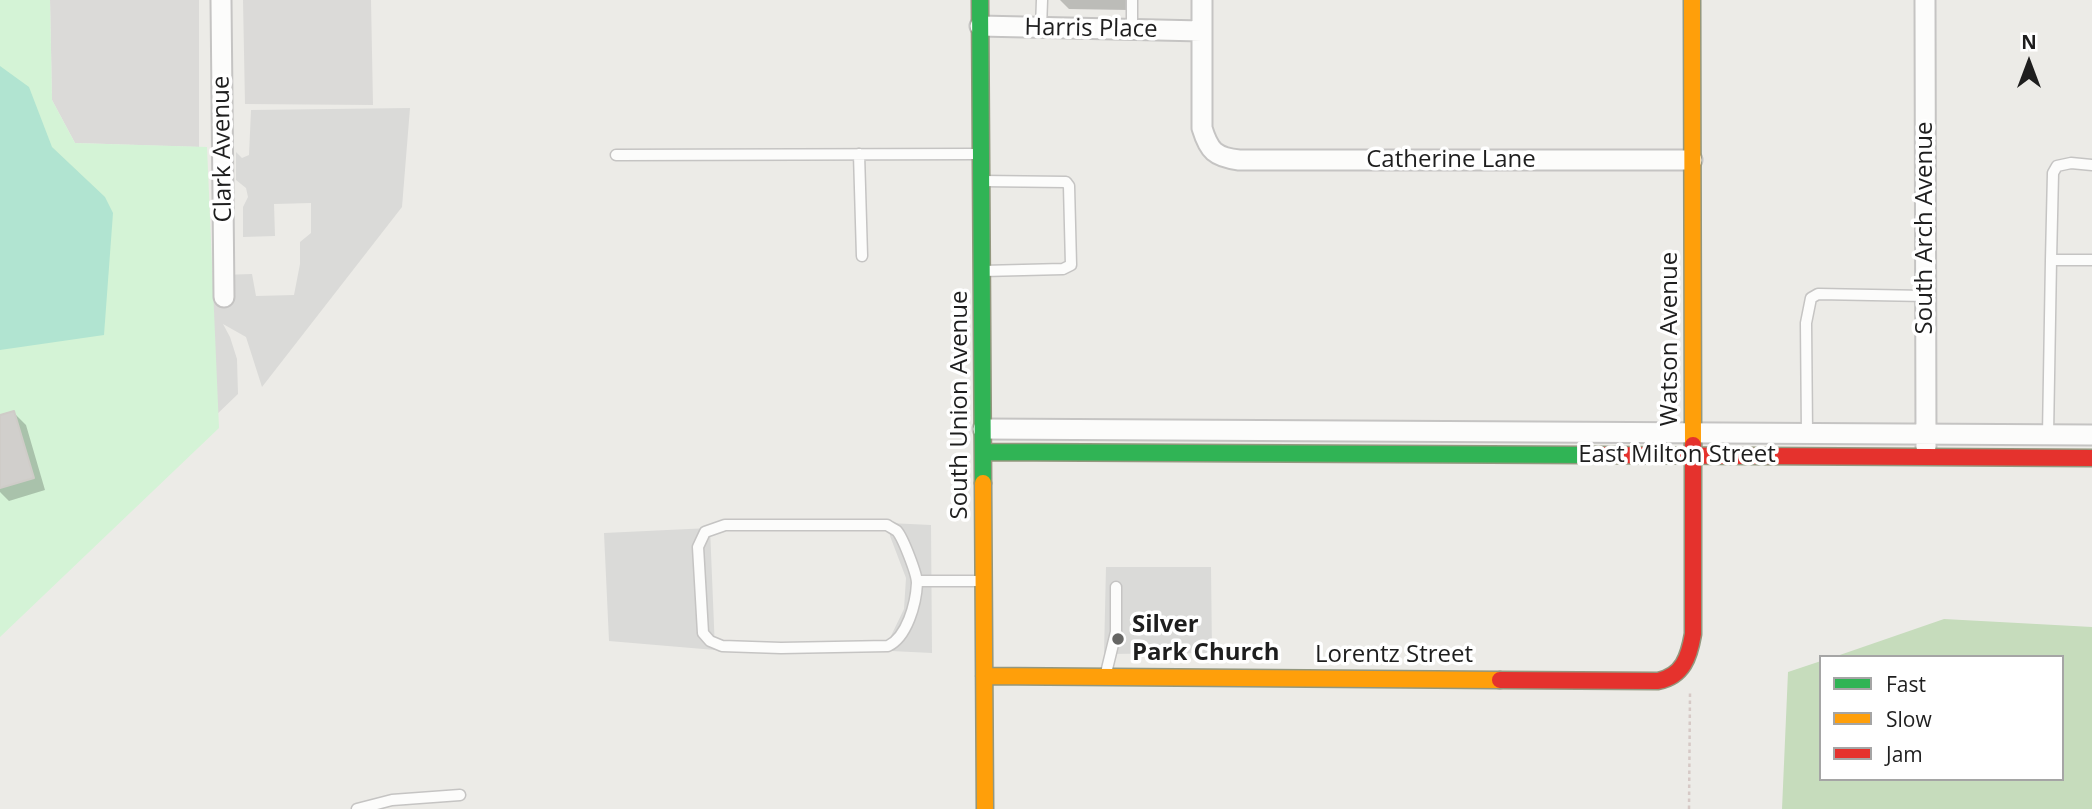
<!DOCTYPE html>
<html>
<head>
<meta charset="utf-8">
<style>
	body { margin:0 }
	#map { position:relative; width:2092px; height:809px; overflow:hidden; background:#ecebe7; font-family:"Open Sans",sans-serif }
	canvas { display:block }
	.legend { position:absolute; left:1819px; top:655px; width:245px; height:126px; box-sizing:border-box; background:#fff; border:2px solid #a5a5a5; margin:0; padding:9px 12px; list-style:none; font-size:21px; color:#1e1e1e }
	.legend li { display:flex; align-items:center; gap:14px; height:35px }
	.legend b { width:35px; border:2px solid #a5a5a5 }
	.north { position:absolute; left:1994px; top:28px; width:70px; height:70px; -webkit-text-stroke:5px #fff; paint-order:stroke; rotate:0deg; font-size:19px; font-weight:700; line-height:28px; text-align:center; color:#1e1e1e }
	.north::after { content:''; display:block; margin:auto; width:24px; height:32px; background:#1e1e1e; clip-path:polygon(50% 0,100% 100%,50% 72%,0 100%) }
</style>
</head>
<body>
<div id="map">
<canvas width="2092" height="809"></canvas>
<ul class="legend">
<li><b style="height:9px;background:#30b455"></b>Fast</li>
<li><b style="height:9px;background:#ff9f0a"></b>Slow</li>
<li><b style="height:9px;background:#e5322d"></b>Jam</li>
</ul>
<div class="north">N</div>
</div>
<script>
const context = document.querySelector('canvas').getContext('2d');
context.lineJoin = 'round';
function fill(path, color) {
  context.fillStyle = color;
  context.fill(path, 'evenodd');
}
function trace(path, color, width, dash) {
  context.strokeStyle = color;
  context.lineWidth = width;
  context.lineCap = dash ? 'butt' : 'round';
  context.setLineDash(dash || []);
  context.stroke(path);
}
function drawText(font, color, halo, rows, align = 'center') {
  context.font = font + ' "Open Sans",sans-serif';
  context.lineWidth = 7;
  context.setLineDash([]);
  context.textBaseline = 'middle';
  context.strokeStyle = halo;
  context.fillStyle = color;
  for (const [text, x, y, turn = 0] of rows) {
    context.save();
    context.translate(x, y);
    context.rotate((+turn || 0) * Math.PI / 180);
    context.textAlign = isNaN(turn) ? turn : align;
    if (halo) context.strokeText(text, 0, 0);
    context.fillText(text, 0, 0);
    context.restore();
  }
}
const residential = new Path2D(`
	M 50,0 L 199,0 L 199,147 L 75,143 L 52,100 Z
	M 243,0 L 371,0 L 373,105 L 245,104 Z`);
const religious = new Path2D(`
	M 410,108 L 402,207 L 262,387 L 246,337 L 223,324 L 230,337 L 237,359 L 238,394 L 188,442 L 187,329 L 220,295 L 220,275 L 252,274 L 256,296 L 294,295 L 300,264 L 300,242 L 311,233 L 311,203 L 274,204 L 275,236 L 243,237 L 243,207 L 248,197 L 246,188 L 236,180 L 236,152 L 242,158 L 249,155 L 251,110 Z
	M 889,523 L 931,525 L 932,653 L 891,651 L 890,638 L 904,609 L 906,578 L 890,536 Z
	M 710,528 L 715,650 L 609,641 L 604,533 Z
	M 1106,567 L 1211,567 L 1212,653 L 1104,654 Z`);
const forest = new Path2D(`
	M 1944,619 L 2092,627 L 2092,809 L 1782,809 L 1788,672 L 1821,661 L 1821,779 L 2062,779 L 2062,657 L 1834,657 Z`);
const park = new Path2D(`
	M 0,0 L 50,0 L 52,100 L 75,143 L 207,147 L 219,428 L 0,637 Z`);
const pitch = new Path2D(`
	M 0,66 L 29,87 L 52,147 L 105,197 L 113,213 L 104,335 L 0,350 Z`);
const shadow = new Path2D(`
	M 1060,0 L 1128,0 L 1128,10 L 1069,9 Z
	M 14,413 L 26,425 L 45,490 L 9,501 L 0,492 L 0,417 Z`);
const building = new Path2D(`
	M 14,411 L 34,478 L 0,488 L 0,415 Z`);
const path = new Path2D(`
	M 1689,809 L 1690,693`);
const lane = new Path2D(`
	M 1041,28 L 1042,0
	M 1132,30 L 1132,0
	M 859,154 L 862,256
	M 616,155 L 977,154
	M 982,181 L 1066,182 L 1069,186 L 1071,265 L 1063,269 L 983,271
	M 2051,260 L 2053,173 L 2057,166 L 2071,163 L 2092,165
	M 1807,433 L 1806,323 L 1811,298 L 1818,294 L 1926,296
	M 2048,435 L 2051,260 L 2092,260
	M 725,525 L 887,525 C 890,527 894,529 897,531 C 903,538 917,574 917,583 C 916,604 907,637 888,646 L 781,648 L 722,646 L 710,641 L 703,633 L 698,547 L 705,532 Z
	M 918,581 L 983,581
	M 1106,673 L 1116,632 L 1116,587
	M 357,809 L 392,800 L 460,795`);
const street = new Path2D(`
	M 221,0 L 224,297
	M 1202,0 L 1202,128 C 1209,151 1215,157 1239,160 L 1692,160
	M 1925,0 L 1926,447
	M 980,26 L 1202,31
	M 983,429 L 2092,435`);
const fast = new Path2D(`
	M 980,0 L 983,483
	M 983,452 L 1591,455`);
const slow = new Path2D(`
	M 1692,0 L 1693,445
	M 983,483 L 985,809
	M 984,676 L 1500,680`);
const jam = new Path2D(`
	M 1591,455 L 2092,458
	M 1500,680 L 1658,681 C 1683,676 1689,657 1693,634 L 1693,445`);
const markers = [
	[1118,639,7,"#666664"]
];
const streetNames = [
	["Harris Place",1091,29,1],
	["Clark Avenue",223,149,-91],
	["Catherine Lane",1451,160],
	["South Arch Avenue",1925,228,-90],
	["Watson Avenue",1670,339,-90],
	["South Union Avenue",960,405,-90],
	["East Milton Street",1677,455],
	["Lorentz Street",1394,655]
];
const poiNames = [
	["Silver",1132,625],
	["Park Church",1132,653]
];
fill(residential, '#dbdad8');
fill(religious, '#dadad8');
fill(forest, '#c6dcbc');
fill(park, '#d4f3d6');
fill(pitch, '#b1e4d1');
fill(shadow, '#0003');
fill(building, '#d1cfcc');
trace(building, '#cfccc8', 2);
trace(lane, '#c5c4c3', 13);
trace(street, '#c5c4c3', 23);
trace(fast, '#93977e', 19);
trace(slow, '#93977e', 19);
trace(jam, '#93977e', 19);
trace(path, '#d6c9c6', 2.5, [3.5, 3.5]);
trace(lane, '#fcfcfb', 10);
trace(street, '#fcfcfb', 19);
trace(fast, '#30b455', 16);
trace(slow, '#ff9f0a', 16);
trace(jam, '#e5322d', 16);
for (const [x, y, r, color] of markers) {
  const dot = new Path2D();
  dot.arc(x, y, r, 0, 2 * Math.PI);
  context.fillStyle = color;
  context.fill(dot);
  trace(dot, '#fff', 2.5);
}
drawText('24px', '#1e1e1e', '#fff', streetNames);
drawText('bold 24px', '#1e1e1e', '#fff', poiNames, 'left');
</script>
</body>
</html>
